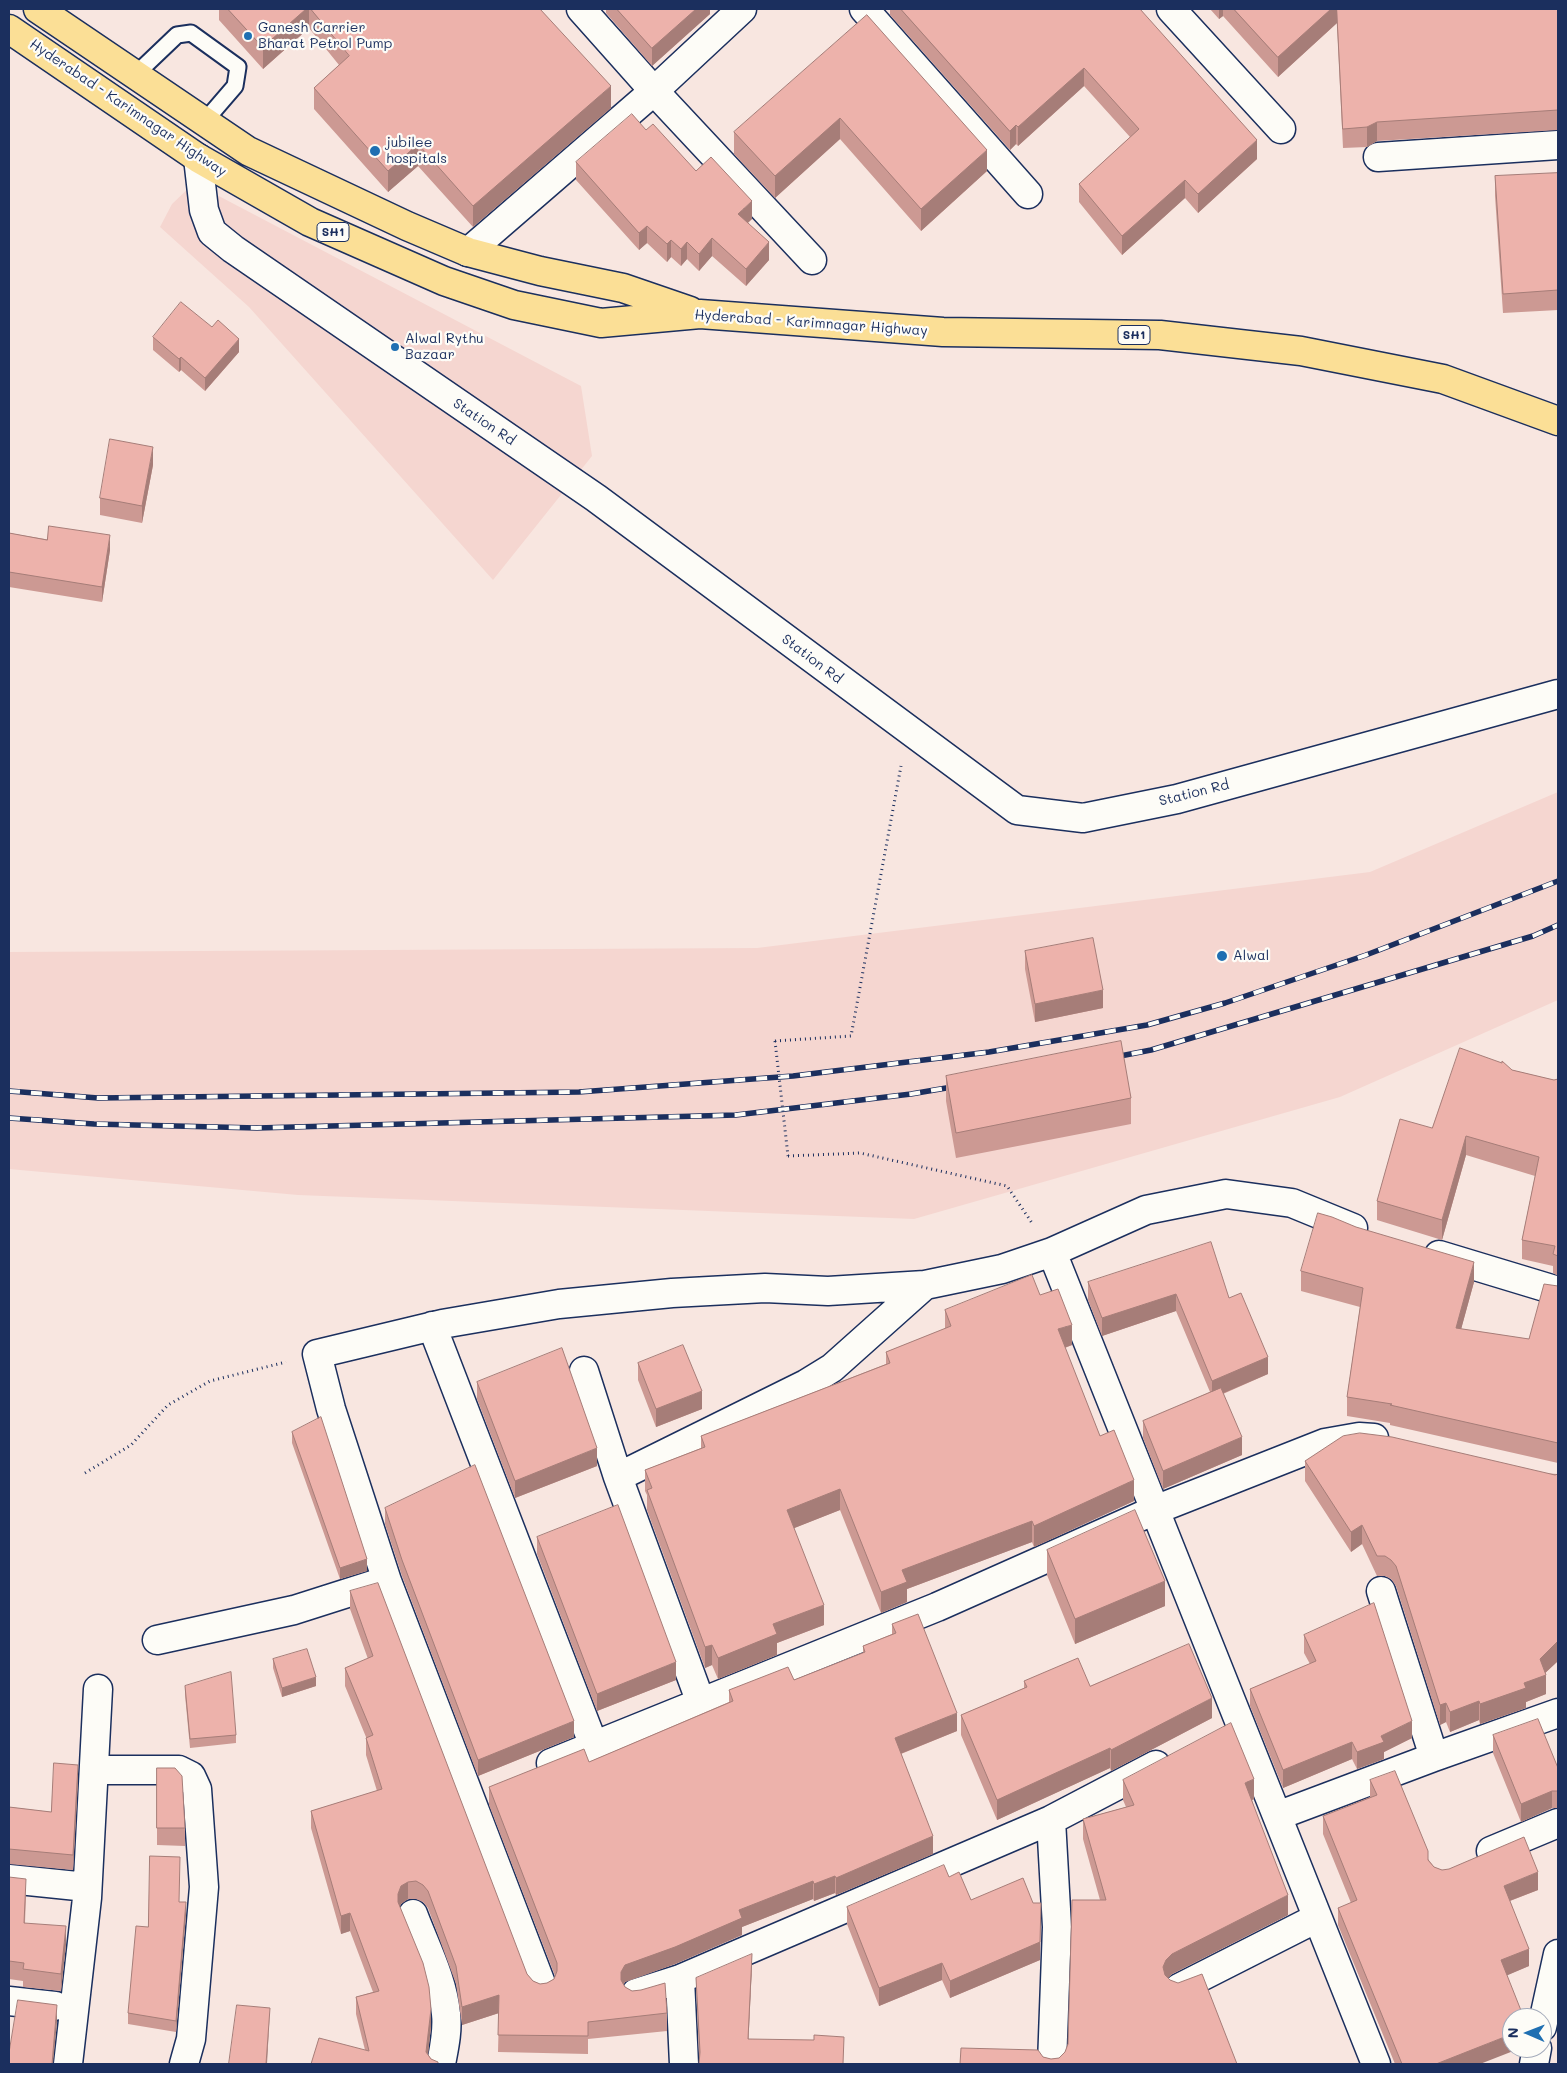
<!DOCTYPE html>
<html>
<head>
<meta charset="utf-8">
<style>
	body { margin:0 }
	#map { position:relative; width:1567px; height:2073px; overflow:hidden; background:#f8e6e0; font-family:Mali,sans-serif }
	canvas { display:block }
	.frame { position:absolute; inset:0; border:10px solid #1b2f5e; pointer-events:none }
	.north { position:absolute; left:1502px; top:2008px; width:50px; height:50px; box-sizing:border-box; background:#fdfcf7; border:1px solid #a3aaba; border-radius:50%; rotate:271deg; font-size:14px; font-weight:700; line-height:20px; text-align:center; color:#1b2f5e }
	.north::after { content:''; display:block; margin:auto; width:18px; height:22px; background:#1f6fb2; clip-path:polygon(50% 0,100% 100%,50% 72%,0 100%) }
</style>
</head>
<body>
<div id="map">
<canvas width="1567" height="2073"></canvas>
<div class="frame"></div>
<div class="north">N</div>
</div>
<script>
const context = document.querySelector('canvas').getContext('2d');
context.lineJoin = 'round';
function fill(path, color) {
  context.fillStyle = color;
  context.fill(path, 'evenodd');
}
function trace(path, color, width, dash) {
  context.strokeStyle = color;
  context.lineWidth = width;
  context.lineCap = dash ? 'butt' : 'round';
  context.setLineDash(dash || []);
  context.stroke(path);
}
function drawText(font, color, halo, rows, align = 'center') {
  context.font = font + ' Mali,sans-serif';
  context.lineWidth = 4.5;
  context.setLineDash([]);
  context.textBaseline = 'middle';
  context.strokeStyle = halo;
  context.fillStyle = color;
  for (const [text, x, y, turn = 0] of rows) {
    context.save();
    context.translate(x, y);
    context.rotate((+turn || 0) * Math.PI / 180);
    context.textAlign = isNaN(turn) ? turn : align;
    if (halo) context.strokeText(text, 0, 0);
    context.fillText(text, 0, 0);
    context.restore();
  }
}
const built = new Path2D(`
	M 194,183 L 581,386 L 592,456 L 493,580 L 249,307 L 160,227 L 172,204 Z
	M 1558,792 L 1558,1000 L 1340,1097 L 914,1219 L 298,1195 L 9,1169 L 9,952 L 757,948 L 1370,872 Z`);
const path = new Path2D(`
	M 775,1041 L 851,1036 L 901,766
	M 788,1156 L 860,1153 L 1007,1186 L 1032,1223
	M 85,1473 L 131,1445 L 168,1405 L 210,1381 L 286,1362`);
const service = new Path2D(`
	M 134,76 L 177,35 L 191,33 L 238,67 L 235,86 L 204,122`);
const minor = new Path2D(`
	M 581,9 L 654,91 L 812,260
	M 864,9 L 1028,194
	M 1171,9 L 1281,129
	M 1378,157 L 1558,145
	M 198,158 L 204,210 L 212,232 L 233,249 L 596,498 L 1017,810 L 1083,818 L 1177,799 L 1558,694
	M 468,252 L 654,91 L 742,9
	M 1052,1252 L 1376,2064
	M 1439,1255 L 1558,1291
	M 432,1326 L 594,1746
	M 584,1371 L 618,1477 L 701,1703
	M 618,1477 L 806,1384 L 832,1368 L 925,1285 L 1002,1269 L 1052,1252 L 1146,1210 L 1226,1194 L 1292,1203 L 1353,1228
	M 1381,1591 L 1434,1757
	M 157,1640 L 294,1610 L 385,1581
	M 551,1763 L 937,1607 L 1155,1510 L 1325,1443 L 1359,1437 L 1374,1438
	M 94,1770 L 179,1770 L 191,1776 L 197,1789 L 204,1887 L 191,2039 L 184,2064
	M 1277,1816 L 1434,1757 L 1558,1713
	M 1051,1820 L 1057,1927 L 1052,2064
	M 1491,1851 L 1558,1823
	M 9,1879 L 87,1887
	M 413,1914 C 425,1946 443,1980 446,2014 C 448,2031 444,2048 441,2064
	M 680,1979 L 684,2064
	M 542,1986 L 387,1581 L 331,1409 L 317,1354 L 442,1324 L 559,1304 L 672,1293 L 765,1288 L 828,1291 L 925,1285
	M 1179,1988 L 1317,1918
	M 636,1993 L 680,1979 L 1051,1820 L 1156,1765
	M 9,2001 L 55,2006
	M 1542,2027 L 1558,1954
	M 68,2064 L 87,1898 L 98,1689
	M 1534,2064 L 1537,2048`);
const primary = new Path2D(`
	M 38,9 L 248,151 L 407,226 L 468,252 L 540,271 L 623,288 L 690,311
	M 9,29 L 198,158 L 310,222 L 444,281 L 514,305 L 601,323 L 700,314 L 943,332 L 1160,335 L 1301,351 L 1443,379 L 1558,421`);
const rail = new Path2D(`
	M 1110,1058 L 1151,1050 L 1533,936 L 1558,925
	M 9,1091 L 98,1098 L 579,1092 L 793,1076 L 989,1052 L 1147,1025 L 1225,1003 L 1366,955 L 1558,881
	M 9,1118 L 94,1124 L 257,1128 L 736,1115 L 911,1094 L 958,1086`);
const pathBridge = new Path2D(`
	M 775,1041 L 788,1156`);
const wall = new Path2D(`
	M 219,9 L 540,9 L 611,108 L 473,227 L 418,166 L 388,192 L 314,109 L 314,88 L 339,65 L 309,28 L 263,69 L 219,20 Z
	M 606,9 L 710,9 L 710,14 L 652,66 L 606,13 Z
	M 890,9 L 1140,9 L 1257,159 L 1198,213 L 1185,198 L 1122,255 L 1079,202 L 1079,184 L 1130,137 L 1084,86 L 1018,146 L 1016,144 L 1010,150 L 890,15 Z
	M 1210,9 L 1558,9 L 1558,130 L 1377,141 L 1367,147 L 1343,148 L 1337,23 L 1278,77 L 1223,16 L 1219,19 Z
	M 867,15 L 987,171 L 921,231 L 840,139 L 775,198 L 734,154 L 734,132 Z
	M 646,130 L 752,219 L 748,223 L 769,260 L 746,286 L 712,256 L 699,271 L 687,259 L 681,266 L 671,257 L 667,262 L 647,243 L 639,250 L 576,180 L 576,162 Z
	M 1558,173 L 1558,310 L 1503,313 L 1495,196 L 1495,176 Z
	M 153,337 L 239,352 L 205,391 L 181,370 L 179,372 L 153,350 Z
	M 153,465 L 142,523 L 100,515 L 100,498 Z
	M 9,533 L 110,550 L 102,602 L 9,587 Z
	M 1025,951 L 1103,1008 L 1035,1022 L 1025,969 Z
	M 1512,1070 L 1554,1080 L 1558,1079 L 1558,1276 L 1553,1273 L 1553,1266 L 1522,1259 L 1522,1240 L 1535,1176 L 1466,1155 L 1442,1240 L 1377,1220 L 1377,1201 L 1432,1128 Z
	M 946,1076 L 1131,1098 L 1131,1124 L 956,1158 L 946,1101 Z
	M 1301,1271 L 1474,1282 L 1461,1329 L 1529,1339 L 1558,1286 L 1558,1463 L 1390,1425 L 1390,1423 L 1347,1416 L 1347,1397 L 1360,1307 L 1301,1291 Z
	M 1088,1282 L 1229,1298 L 1268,1374 L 1223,1394 L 1242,1455 L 1163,1489 L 1143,1438 L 1143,1421 L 1210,1392 L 1176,1311 L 1102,1336 L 1088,1300 Z
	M 1040,1295 L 1072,1345 L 1065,1348 L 1100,1436 L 1134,1501 L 1034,1547 L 1032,1542 L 907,1589 L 907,1602 L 881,1613 L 840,1510 L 794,1528 L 824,1625 L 777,1643 L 777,1655 L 718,1679 L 712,1665 L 705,1668 L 647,1510 L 647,1495 L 645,1491 L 645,1470 L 701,1448 L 701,1436 L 886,1364 L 886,1352 L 945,1329 L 945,1310 Z
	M 638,1363 L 702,1409 L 656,1427 L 638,1380 Z
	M 477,1382 L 597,1466 L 515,1498 L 477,1399 Z
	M 292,1432 L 367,1571 L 340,1579 L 292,1443 Z
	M 1305,1461 L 1558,1474 L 1558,1661 L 1545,1673 L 1546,1694 L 1526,1702 L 1526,1708 L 1480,1724 L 1479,1720 L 1450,1732 L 1446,1722 L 1440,1725 L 1396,1586 L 1391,1579 L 1385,1576 L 1377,1576 L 1362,1544 L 1351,1552 L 1305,1481 Z
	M 385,1508 L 574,1737 L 478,1776 L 402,1576 L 385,1524 Z
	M 537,1537 L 676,1680 L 597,1711 L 537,1554 Z
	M 1047,1550 L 1165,1606 L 1075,1644 L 1047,1575 Z
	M 350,1591 L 527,1974 L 533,1981 L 540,1984 L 547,1983 L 554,1979 L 555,1976 L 489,1805 L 489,1787 L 589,1762 L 729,1702 L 729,1690 L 794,1680 L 863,1653 L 863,1646 L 892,1634 L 892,1624 L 957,1731 L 901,1754 L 933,1854 L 836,1895 L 835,1893 L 814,1901 L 813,1899 L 742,1927 L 742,1935 L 675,1964 L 625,1982 L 624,1984 L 625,1987 L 667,2013 L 667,2031 L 588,2039 L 588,2054 L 498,2052 L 499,2013 L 462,2025 L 456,1984 L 428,1908 L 423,1902 L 416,1899 L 408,1899 L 401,1904 L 400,1906 L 431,2026 L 428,2054 L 431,2059 L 438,2064 L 365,2050 L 356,2014 L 356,1997 L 373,1992 L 350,1931 L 341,1934 L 311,1828 L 311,1811 L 377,1791 L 366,1755 L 366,1737 L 345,1686 L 345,1668 L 368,1659 L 350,1609 Z
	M 1304,1635 L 1412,1738 L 1384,1752 L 1384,1759 L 1357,1769 L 1352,1759 L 1283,1788 L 1250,1706 L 1250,1689 L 1310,1664 L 1304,1653 Z
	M 273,1659 L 316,1686 L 282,1697 L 273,1668 Z
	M 1024,1681 L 1090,1686 L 1212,1718 L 1111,1771 L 1110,1768 L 997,1820 L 961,1735 L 961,1715 L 1024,1688 Z
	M 185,1686 L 236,1735 L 236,1743 L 190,1748 L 185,1695 Z
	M 1493,1735 L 1558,1768 L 1558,1808 L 1552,1808 L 1521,1822 L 1493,1753 Z
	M 157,1768 L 185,1828 L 185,1846 L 157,1845 Z
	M 78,1780 L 73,1870 L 9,1864 L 9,1807 L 51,1812 Z
	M 1123,1780 L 1254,1799 L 1252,1800 L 1288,1915 L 1172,1974 L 1168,1978 L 1237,2064 L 960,2064 L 1043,2057 L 1051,2059 L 1059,2058 L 1065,2052 L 1068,2044 L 1100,1900 L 1083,1839 L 1083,1819 L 1126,1807 L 1123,1800 Z
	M 1370,1780 L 1434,1867 L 1442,1870 L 1538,1890 L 1510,1901 L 1529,1966 L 1507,1975 L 1480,2064 L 1395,2064 L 1338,1925 L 1338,1908 L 1351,1903 L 1323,1834 L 1323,1816 L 1370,1797 Z
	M 9,1877 L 26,1896 L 25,1923 L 66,1944 L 61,1991 L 23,1987 L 23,1981 L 9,1979 Z
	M 949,1877 L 971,1900 L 1040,1960 L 950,1998 L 942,1980 L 879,2006 L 847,1924 L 847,1907 Z
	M 179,1902 L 186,1914 L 176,2032 L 128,2024 L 128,2013 Z
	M 752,1965 L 748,2039 L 844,2048 L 699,2057 L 696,1978 Z`);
const shadedWall = new Path2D(`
	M 306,9 L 309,9 L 309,28 L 263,69 L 263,47 Z
	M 696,9 L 710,9 L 710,14 L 652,66 L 652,48 Z
	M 1219,9 L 1223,9 L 1223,16 L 1219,19 Z
	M 1331,9 L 1337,9 L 1337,23 L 1278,77 L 1278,57 Z
	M 1084,68 L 1084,86 L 1018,146 L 1018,127 Z
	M 611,86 L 611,108 L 473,227 L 473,206 Z
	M 840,118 L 840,139 L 775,198 L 775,176 Z
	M 1377,122 L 1377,141 L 1367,147 L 1367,127 Z
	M 1016,125 L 1016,144 L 1010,150 L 1010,131 Z
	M 1257,140 L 1257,159 L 1198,213 L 1198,194 Z
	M 418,144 L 418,166 L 388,192 L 388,171 Z
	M 987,150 L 987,171 L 921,231 L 921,209 Z
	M 1185,180 L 1185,198 L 1122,255 L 1122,236 Z
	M 752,201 L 752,219 L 738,231 L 738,214 Z
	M 647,226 L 647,243 L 639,250 L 639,233 Z
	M 712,238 L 712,256 L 699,271 L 699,254 Z
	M 671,240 L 671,257 L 667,262 L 667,244 Z
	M 687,242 L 687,259 L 681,266 L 681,249 Z
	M 769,242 L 769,260 L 746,286 L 746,269 Z
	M 239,339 L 239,352 L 205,391 L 205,378 Z
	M 181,357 L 181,370 L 179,372 L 179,359 Z
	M 153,447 L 153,465 L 142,523 L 142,506 Z
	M 110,535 L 110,550 L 102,602 L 102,587 Z
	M 1103,990 L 1103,1008 L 1035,1022 L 1035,1004 Z
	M 1466,1136 L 1466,1155 L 1442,1240 L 1442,1220 Z
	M 1474,1262 L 1474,1282 L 1456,1348 L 1456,1328 Z
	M 1176,1294 L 1176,1311 L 1102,1336 L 1102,1318 Z
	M 1072,1325 L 1072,1345 L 1058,1350 L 1058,1329 Z
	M 1268,1357 L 1268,1374 L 1212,1398 L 1212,1381 Z
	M 702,1391 L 702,1409 L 656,1427 L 656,1409 Z
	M 1242,1437 L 1242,1455 L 1163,1489 L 1163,1471 Z
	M 597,1448 L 597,1466 L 515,1498 L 515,1481 Z
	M 1134,1480 L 1134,1501 L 1034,1547 L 1034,1526 Z
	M 840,1489 L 840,1510 L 787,1531 L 787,1510 Z
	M 1032,1521 L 1032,1542 L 907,1589 L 907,1602 L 881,1613 L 881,1592 L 902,1570 Z
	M 1362,1525 L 1362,1544 L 1351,1552 L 1351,1532 Z
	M 367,1559 L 367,1571 L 340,1579 L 340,1568 Z
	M 1165,1581 L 1165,1606 L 1075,1644 L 1075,1619 Z
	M 824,1605 L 824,1625 L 777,1643 L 777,1655 L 718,1679 L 718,1658 L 773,1624 Z
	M 1558,1641 L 1558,1661 L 1542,1676 L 1546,1675 L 1546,1694 L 1526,1702 L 1526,1708 L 1480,1724 L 1480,1704 L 1524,1683 L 1540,1659 Z
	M 712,1645 L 712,1665 L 705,1668 L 705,1647 Z
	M 676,1662 L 676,1680 L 597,1711 L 597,1694 Z
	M 316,1677 L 316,1686 L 282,1697 L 282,1688 Z
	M 1212,1698 L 1212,1718 L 1111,1771 L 1111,1750 Z
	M 1479,1701 L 1479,1720 L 1450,1732 L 1450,1712 Z
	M 1446,1703 L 1446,1722 L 1440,1725 L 1440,1705 Z
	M 957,1713 L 957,1731 L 895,1756 L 895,1738 Z
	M 574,1721 L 574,1737 L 478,1776 L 478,1760 Z
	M 1412,1721 L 1412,1738 L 1384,1752 L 1384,1759 L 1357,1769 L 1357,1752 L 1381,1736 Z
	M 1352,1742 L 1352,1759 L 1283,1788 L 1283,1770 Z
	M 1110,1748 L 1110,1768 L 997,1820 L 997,1800 Z
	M 78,1765 L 78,1780 L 73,1870 L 73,1855 Z
	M 1254,1779 L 1254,1799 L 1245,1803 L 1245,1783 Z
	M 1552,1791 L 1552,1808 L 1521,1822 L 1521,1804 Z
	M 933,1836 L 933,1854 L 836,1895 L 836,1878 Z
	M 1538,1872 L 1538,1890 L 1504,1903 L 1504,1886 Z
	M 835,1876 L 835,1893 L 814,1901 L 814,1884 Z
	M 813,1881 L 813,1899 L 742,1927 L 742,1935 L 675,1964 L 625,1982 L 621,1989 L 621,1972 L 625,1965 L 739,1910 Z
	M 408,1882 L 408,1899 L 401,1904 L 398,1911 L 398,1894 L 401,1886 Z
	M 1288,1895 L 1288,1915 L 1172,1974 L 1166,1980 L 1163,1967 L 1166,1960 L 1172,1954 Z
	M 186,1902 L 186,1914 L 176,2032 L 176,2021 Z
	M 1041,1903 L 1040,1960 L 950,1998 L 950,1981 Z
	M 350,1913 L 350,1931 L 341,1934 L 341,1916 Z
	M 66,1926 L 66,1944 L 61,1991 L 61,1974 Z
	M 1529,1949 L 1529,1966 L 1501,1978 L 1501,1960 Z
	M 752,1954 L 752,1965 L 748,2050 L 748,2039 Z
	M 942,1963 L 942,1980 L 879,2006 L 879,1988 Z
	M 499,1995 L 499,2013 L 462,2025 L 462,2007 Z
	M 57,2005 L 57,2022 L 53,2064 L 52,2064 Z
	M 270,2008 L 267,2064 L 266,2064 Z
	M 431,2009 L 431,2026 L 427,2064 L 426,2052 Z
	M 1512,2034 L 1512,2048 L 1521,2048 L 1480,2064 L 1436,2064 Z`);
const building = new Path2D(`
	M 228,9 L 306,9 L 263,47 Z
	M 311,9 L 540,9 L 611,86 L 473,206 L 418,144 L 388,171 L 314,88 L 349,56 Z
	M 617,9 L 696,9 L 652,48 Z
	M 901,9 L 1140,9 L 1257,140 L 1198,194 L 1185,180 L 1122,236 L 1079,184 L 1139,129 L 1084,68 L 1018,127 L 1016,125 L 1010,131 Z
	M 1234,9 L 1331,9 L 1278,57 Z
	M 1337,9 L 1558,9 L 1558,110 L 1377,122 L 1367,127 L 1343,129 Z
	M 867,15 L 987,150 L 921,209 L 840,118 L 775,176 L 734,132 Z
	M 632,114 L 646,130 L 653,124 L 696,171 L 711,157 L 752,201 L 738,214 L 769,242 L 746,269 L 712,238 L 699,254 L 687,242 L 681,249 L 671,240 L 667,244 L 647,226 L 639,233 L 576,162 Z
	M 1558,173 L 1558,290 L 1503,294 L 1495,176 Z
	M 181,302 L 212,327 L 218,320 L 239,339 L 205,378 L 181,357 L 179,359 L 153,337 Z
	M 110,439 L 153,447 L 142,506 L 100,498 Z
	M 49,526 L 110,535 L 102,587 L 9,572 L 9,533 L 47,540 Z
	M 1093,938 L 1103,990 L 1035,1004 L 1025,951 Z
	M 1121,1041 L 1131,1098 L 956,1133 L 946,1076 Z
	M 1460,1048 L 1502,1063 L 1502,1061 L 1512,1070 L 1554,1080 L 1558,1079 L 1558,1256 L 1553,1254 L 1555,1246 L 1522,1240 L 1539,1157 L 1466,1136 L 1442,1220 L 1377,1201 L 1400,1119 L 1432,1128 Z
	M 1318,1213 L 1332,1217 L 1356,1227 L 1474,1262 L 1456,1328 L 1529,1339 L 1544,1284 L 1558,1286 L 1558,1443 L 1390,1405 L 1392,1404 L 1347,1397 L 1363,1288 L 1301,1271 Z
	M 1211,1242 L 1229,1298 L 1241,1293 L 1268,1357 L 1212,1381 L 1176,1294 L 1102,1318 L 1088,1282 Z
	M 1032,1275 L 1040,1295 L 1058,1289 L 1072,1325 L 1058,1329 L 1100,1436 L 1114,1430 L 1134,1480 L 1034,1526 L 1032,1521 L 902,1570 L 907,1582 L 881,1592 L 840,1489 L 787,1510 L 824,1605 L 773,1624 L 777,1634 L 718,1658 L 712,1645 L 705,1647 L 647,1490 L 652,1488 L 645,1470 L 705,1447 L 701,1436 L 890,1363 L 886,1352 L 951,1326 L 945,1310 Z
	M 683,1345 L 702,1391 L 656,1409 L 638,1363 Z
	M 562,1348 L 597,1448 L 515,1481 L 477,1382 Z
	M 1221,1388 L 1242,1437 L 1163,1471 L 1143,1421 Z
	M 321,1417 L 367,1559 L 340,1568 L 292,1432 Z
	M 1360,1433 L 1392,1437 L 1555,1475 L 1558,1474 L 1558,1641 L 1540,1659 L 1546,1675 L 1524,1683 L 1526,1688 L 1480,1704 L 1479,1701 L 1450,1712 L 1446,1703 L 1440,1705 L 1396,1566 L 1391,1560 L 1385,1556 L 1377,1556 L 1362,1525 L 1351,1532 L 1305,1461 L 1343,1436 Z
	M 475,1465 L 574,1721 L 478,1760 L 402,1560 L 385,1508 Z
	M 618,1505 L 676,1662 L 597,1694 L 537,1537 Z
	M 1135,1510 L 1165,1581 L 1075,1619 L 1047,1550 Z
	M 378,1583 L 527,1974 L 533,1981 L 540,1984 L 547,1983 L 554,1979 L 557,1971 L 557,1963 L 489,1787 L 584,1749 L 589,1762 L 733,1701 L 729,1690 L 788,1667 L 794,1680 L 865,1652 L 863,1646 L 896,1633 L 892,1624 L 918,1614 L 957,1713 L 895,1738 L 933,1836 L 836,1878 L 835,1876 L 814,1884 L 813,1881 L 739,1910 L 742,1918 L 675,1947 L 625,1965 L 621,1972 L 621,1980 L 625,1987 L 632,1991 L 641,1990 L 665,1983 L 667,2013 L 588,2022 L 588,2036 L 498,2035 L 499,1995 L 462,2007 L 456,1966 L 428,1891 L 423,1885 L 416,1881 L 408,1882 L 401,1886 L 398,1894 L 398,1902 L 423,1963 L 429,1987 L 431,2009 L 426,2052 L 431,2059 L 438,2062 L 438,2064 L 311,2064 L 319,2038 L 369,2051 L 356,1997 L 379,1991 L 350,1913 L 341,1916 L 311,1811 L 382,1789 L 366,1738 L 373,1735 L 345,1668 L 373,1656 L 350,1591 Z
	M 1374,1603 L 1412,1721 L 1381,1736 L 1384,1742 L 1357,1752 L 1352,1742 L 1283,1770 L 1250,1689 L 1316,1661 L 1304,1635 Z
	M 1189,1644 L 1212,1698 L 1111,1750 L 1110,1748 L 997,1800 L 961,1715 L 1027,1687 L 1024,1681 L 1078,1658 L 1090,1686 Z
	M 307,1649 L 316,1677 L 282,1688 L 273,1659 Z
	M 231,1672 L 236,1735 L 190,1739 L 185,1686 Z
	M 1538,1719 L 1558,1768 L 1558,1791 L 1552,1791 L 1521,1804 L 1493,1735 Z
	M 1231,1723 L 1254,1779 L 1245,1783 L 1288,1895 L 1172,1954 L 1166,1960 L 1163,1967 L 1165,1975 L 1170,1980 L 1178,1983 L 1202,1974 L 1237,2064 L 960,2064 L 961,2048 L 1038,2050 L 1043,2057 L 1051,2059 L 1059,2058 L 1065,2052 L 1068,2044 L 1072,1900 L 1106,1900 L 1083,1819 L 1134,1805 L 1123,1780 Z
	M 54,1763 L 78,1765 L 73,1855 L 9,1849 L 9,1807 L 51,1812 Z
	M 157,1768 L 175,1768 L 182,1776 L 185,1828 L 157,1828 Z
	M 1395,1771 L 1428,1851 L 1428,1860 L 1434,1867 L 1442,1870 L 1449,1869 L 1524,1837 L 1538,1872 L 1504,1886 L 1529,1949 L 1501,1960 L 1524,2018 L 1512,2018 L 1512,2034 L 1436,2064 L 1402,2064 L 1338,1908 L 1357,1900 L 1323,1816 L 1377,1795 L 1370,1780 Z
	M 150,1856 L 180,1857 L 179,1902 L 186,1902 L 176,2021 L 128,2013 L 136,1926 L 148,1927 Z
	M 944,1865 L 949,1877 L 959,1872 L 971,1900 L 1023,1878 L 1033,1903 L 1041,1903 L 1040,1942 L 950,1981 L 942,1963 L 879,1988 L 847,1907 Z
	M 9,1877 L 26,1879 L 24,1923 L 66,1926 L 61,1974 L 23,1969 L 24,1963 L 9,1961 Z
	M 752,1954 L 748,2039 L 814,2040 L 814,2035 L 844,2037 L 843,2064 L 699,2064 L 700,2052 L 696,1978 Z
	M 18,2000 L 57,2005 L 52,2064 L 9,2064 L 9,2053 Z
	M 237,2005 L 270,2008 L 266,2064 L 229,2064 Z`);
const markers = [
	[248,36,5,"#1f6fb2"],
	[375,151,6,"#1f6fb2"],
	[395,347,5,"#1f6fb2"],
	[1222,956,6,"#1f6fb2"]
];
const shields = [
	[333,232,32],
	[1134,335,32]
];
const shieldNames = [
	["SH1",333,232],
	["SH1",1134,335]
];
const poiNames = [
	["Ganesh Carrier",258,28],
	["Bharat Petrol Pump",258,44],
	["jubilee",386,143],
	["hospitals",386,159],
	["Alwal Rythu",405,339],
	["Bazaar",405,355],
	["Alwal",1233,956]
];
const streetNames = [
	["Hyderabad - Karimnagar Highway",128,108,34],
	["Hyderabad - Karimnagar Highway",811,323,4],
	["Station Rd",484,422,34],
	["Station Rd",812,659,37],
	["Station Rd",1194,793,-14]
];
fill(built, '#f5d6d0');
trace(service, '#1b2f5e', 19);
trace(minor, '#1b2f5e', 31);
trace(primary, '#1b2f5e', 31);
trace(path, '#1b2f5e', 3, [1, 4]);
trace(service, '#fdfcf7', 15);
trace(minor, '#fdfcf7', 28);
trace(primary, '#fbdf96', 28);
trace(rail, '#1b2f5e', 5.5);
trace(rail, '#fdfcf7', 4, [11]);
trace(pathBridge, '#1b2f5e', 3, [1, 4]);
fill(wall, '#cc9993');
fill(shadedWall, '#a67d78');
fill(building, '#edb2ab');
trace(building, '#a67d78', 1);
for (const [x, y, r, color] of markers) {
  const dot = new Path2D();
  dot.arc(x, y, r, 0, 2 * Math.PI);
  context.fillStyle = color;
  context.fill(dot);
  trace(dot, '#fdfcf7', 2);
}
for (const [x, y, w] of shields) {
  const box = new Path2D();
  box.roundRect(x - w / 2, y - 9.5, w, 19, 4);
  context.fillStyle = '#fdfcf7';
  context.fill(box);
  trace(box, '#1b2f5e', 1);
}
drawText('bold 12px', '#1b2f5e', null, shieldNames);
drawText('14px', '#1b2f5e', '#fdfcf7', poiNames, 'left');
drawText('14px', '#1b2f5e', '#fdfcf7', streetNames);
</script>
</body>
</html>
